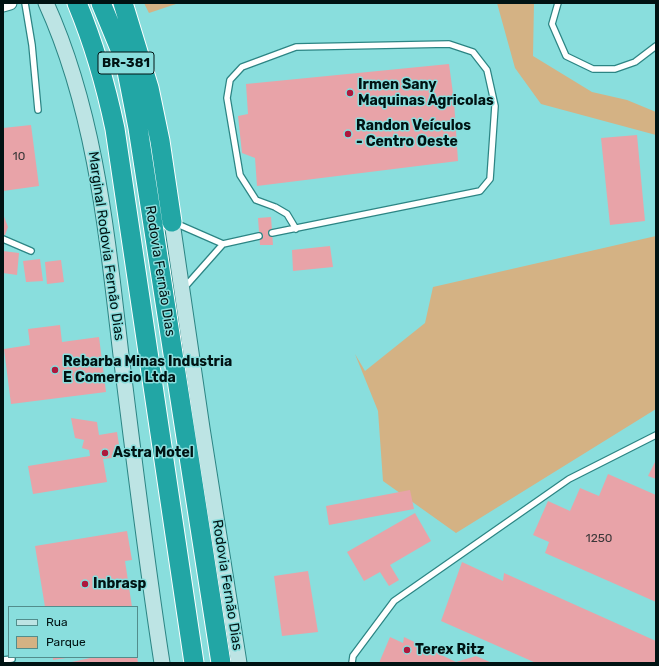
<!DOCTYPE html>
<html>
<head>
<meta charset="utf-8">
<style>
	body { margin:0 }
	#map { position:relative; width:659px; height:666px; overflow:hidden; background:#89dedd; font-family:Rubik,sans-serif }
	canvas { display:block }
	.frame { position:absolute; inset:0; border:4px solid #001313; pointer-events:none }
	.legend { position:absolute; left:8px; top:606px; width:130px; height:52px; box-sizing:border-box; background:#89dedd; border:1px solid #528d8c; margin:0; padding:5px 7px; list-style:none; font-size:12px; color:#001313 }
	.legend li { display:flex; align-items:center; gap:8px; height:20px }
	.legend b { width:20px; border:1px solid #528d8c }
</style>
</head>
<body>
<div id="map">
<canvas width="659" height="666"></canvas>
<div class="frame"></div>
<ul class="legend">
<li><b style="height:5px;background:#bde4e4"></b>Rua</li>
<li><b style="height:11px;background:#d4b284"></b>Parque</li>
</ul>
</div>
<script>
const context = document.querySelector('canvas').getContext('2d');
context.lineJoin = 'round';
function fill(path, color) {
  context.fillStyle = color;
  context.fill(path, 'evenodd');
}
function trace(path, color, width, dash) {
  context.strokeStyle = color;
  context.lineWidth = width;
  context.lineCap = dash ? 'butt' : 'round';
  context.setLineDash(dash || []);
  context.stroke(path);
}
function drawText(font, color, halo, rows, align = 'center') {
  context.font = font + ' Rubik,sans-serif';
  context.lineWidth = 3;
  context.setLineDash([]);
  context.textBaseline = 'middle';
  context.strokeStyle = halo;
  context.fillStyle = color;
  for (const [text, x, y, turn = 0] of rows) {
    context.save();
    context.translate(x, y);
    context.rotate((+turn || 0) * Math.PI / 180);
    context.textAlign = isNaN(turn) ? turn : align;
    if (halo) context.strokeText(text, 0, 0);
    context.fillText(text, 0, 0);
    context.restore();
  }
}
const green = new Path2D(`
	M 144,3 L 179,3 L 149,13 Z
	M 497,3 L 534,3 L 533,56 L 592,92 L 627,100 L 656,112 L 656,135 L 541,104 L 515,68 Z
	M 656,236 L 656,409 L 456,533 L 383,481 L 378,411 L 355,354 L 365,371 L 425,323 L 433,287 Z`);
const building = new Path2D(`
	M 449,64 L 454,101 L 458,161 L 257,186 L 255,158 L 242,153 L 238,116 L 248,114 L 246,84 Z
	M 31,125 L 39,186 L 3,191 L 3,128 Z
	M 637,135 L 645,221 L 610,225 L 601,138 Z
	M 3,214 L 8,227 L 5,235 L 3,235 Z
	M 271,217 L 273,245 L 260,245 L 258,218 Z
	M 330,246 L 333,267 L 293,271 L 292,250 Z
	M 3,251 L 19,253 L 17,275 L 3,273 Z
	M 40,259 L 43,281 L 26,282 L 23,261 Z
	M 61,260 L 64,282 L 47,284 L 45,262 Z
	M 60,325 L 62,342 L 99,337 L 106,392 L 11,404 L 4,349 L 30,345 L 28,329 Z
	M 71,418 L 97,422 L 99,435 L 117,432 L 121,457 L 103,459 L 107,482 L 33,494 L 28,466 L 90,456 L 89,450 L 82,448 L 84,440 L 75,438 Z
	M 656,460 L 656,479 L 648,476 Z
	M 608,474 L 656,495 L 656,602 L 545,553 L 549,542 L 533,535 L 548,501 L 570,511 L 580,488 L 599,496 Z
	M 410,490 L 414,509 L 329,525 L 326,506 Z
	M 415,513 L 431,541 L 390,565 L 399,580 L 389,586 L 380,572 L 364,581 L 347,552 Z
	M 127,531 L 132,560 L 125,561 L 132,607 L 45,607 L 35,546 Z
	M 462,562 L 503,581 L 504,573 L 656,641 L 656,663 L 536,663 L 441,621 Z
	M 308,571 L 318,632 L 282,636 L 274,576 Z
	M 390,637 L 403,643 L 404,637 L 456,662 L 476,656 L 492,663 L 379,663 Z
	M 53,657 L 66,657 L 66,658 L 53,660 Z
	M 95,657 L 137,657 L 138,663 L 67,663 Z`);
const service = new Path2D(`
	M 25,3 L 32,45 L 38,110
	M 558,3 L 552,24 L 566,56 L 593,69 L 615,69 L 635,62 L 656,46
	M 175,223 L 223,244 L 259,236
	M 272,233 L 480,191 L 490,179 L 495,106 L 487,70 L 473,52 L 449,44 L 296,47 L 242,67 L 230,80 L 227,98 L 240,175 L 256,200 L 275,207 L 287,214 L 296,229
	M 3,239 L 31,251
	M 184,288 L 223,244
	M 3,660 L 12,659
	M 352,663 L 353,656 L 394,601 L 569,479 L 656,435`);
const tertiary = new Path2D(`
	M 3,5 L 10,3`);
const secondary = new Path2D(`
	M 46,3 C 96,113 107,236 121,355 C 134,458 146,560 162,663
	M 172,222 L 202,428 L 239,663`);
const motorway = new Path2D(`
	M 77,3 C 94,44 106,86 115,129 L 194,663
	M 101,3 L 125,61 L 138,128 L 221,663
	M 123,3 L 149,88 L 160,141 L 172,222`);
const markers = [
	[350,93,4,"#ad183d"],
	[348,134,4,"#ad183d"],
	[55,370,4,"#ad183d"],
	[105,453,4,"#ad183d"],
	[85,584,4,"#ad183d"],
	[407,650,4,"#ad183d"]
];
const numberNames = [
	["10",19,157],
	["1250",599,539]
];
const shields = [
	[126,63,56]
];
const shieldNames = [
	["BR-381",126,63]
];
const poiNames = [
	["Irmen Sany",358,85],
	["Maquinas Agricolas",358,101],
	["Randon Veículos",356,126],
	["- Centro Oeste",356,142],
	["Rebarba Minas Industria",63,362],
	["E Comercio Ltda",63,378],
	["Astra Motel",113,453],
	["Inbrasp",93,584],
	["Terex Ritz",415,650]
];
const streetNames = [
	["Marginal Rodovia Fernão Dias",106,246,82],
	["Rodovia Fernão Dias",160,271,81],
	["Rodovia Fernão Dias",227,585,81]
];
fill(green, '#d4b284');
fill(building, '#e8a3a8');
trace(service, '#2c8584', 8);
trace(tertiary, '#2c8584', 15);
trace(secondary, '#2c8584', 17);
trace(motorway, '#fff', 21);
trace(service, '#fff', 5.5);
trace(tertiary, '#fff', 13);
trace(secondary, '#bde4e4', 15);
trace(motorway, '#22a6a5', 19);
for (const [x, y, r, color] of markers) {
  const dot = new Path2D();
  dot.arc(x, y, r, 0, 2 * Math.PI);
  context.fillStyle = color;
  context.fill(dot);
  trace(dot, '#89dedd', 1.5);
}
drawText('12px', '#3a3738', null, numberNames);
for (const [x, y, w] of shields) {
  const box = new Path2D();
  box.roundRect(x - w / 2, y - 11, w, 22, 3);
  context.fillStyle = '#89dedd';
  context.fill(box);
  trace(box, '#001313', 1);
}
drawText('bold 13px', '#001313', null, shieldNames);
drawText('bold 14px', '#001313', '#89dedd', poiNames, 'left');
drawText('14px', '#001313', '#89dedd', streetNames);
</script>
</body>
</html>
